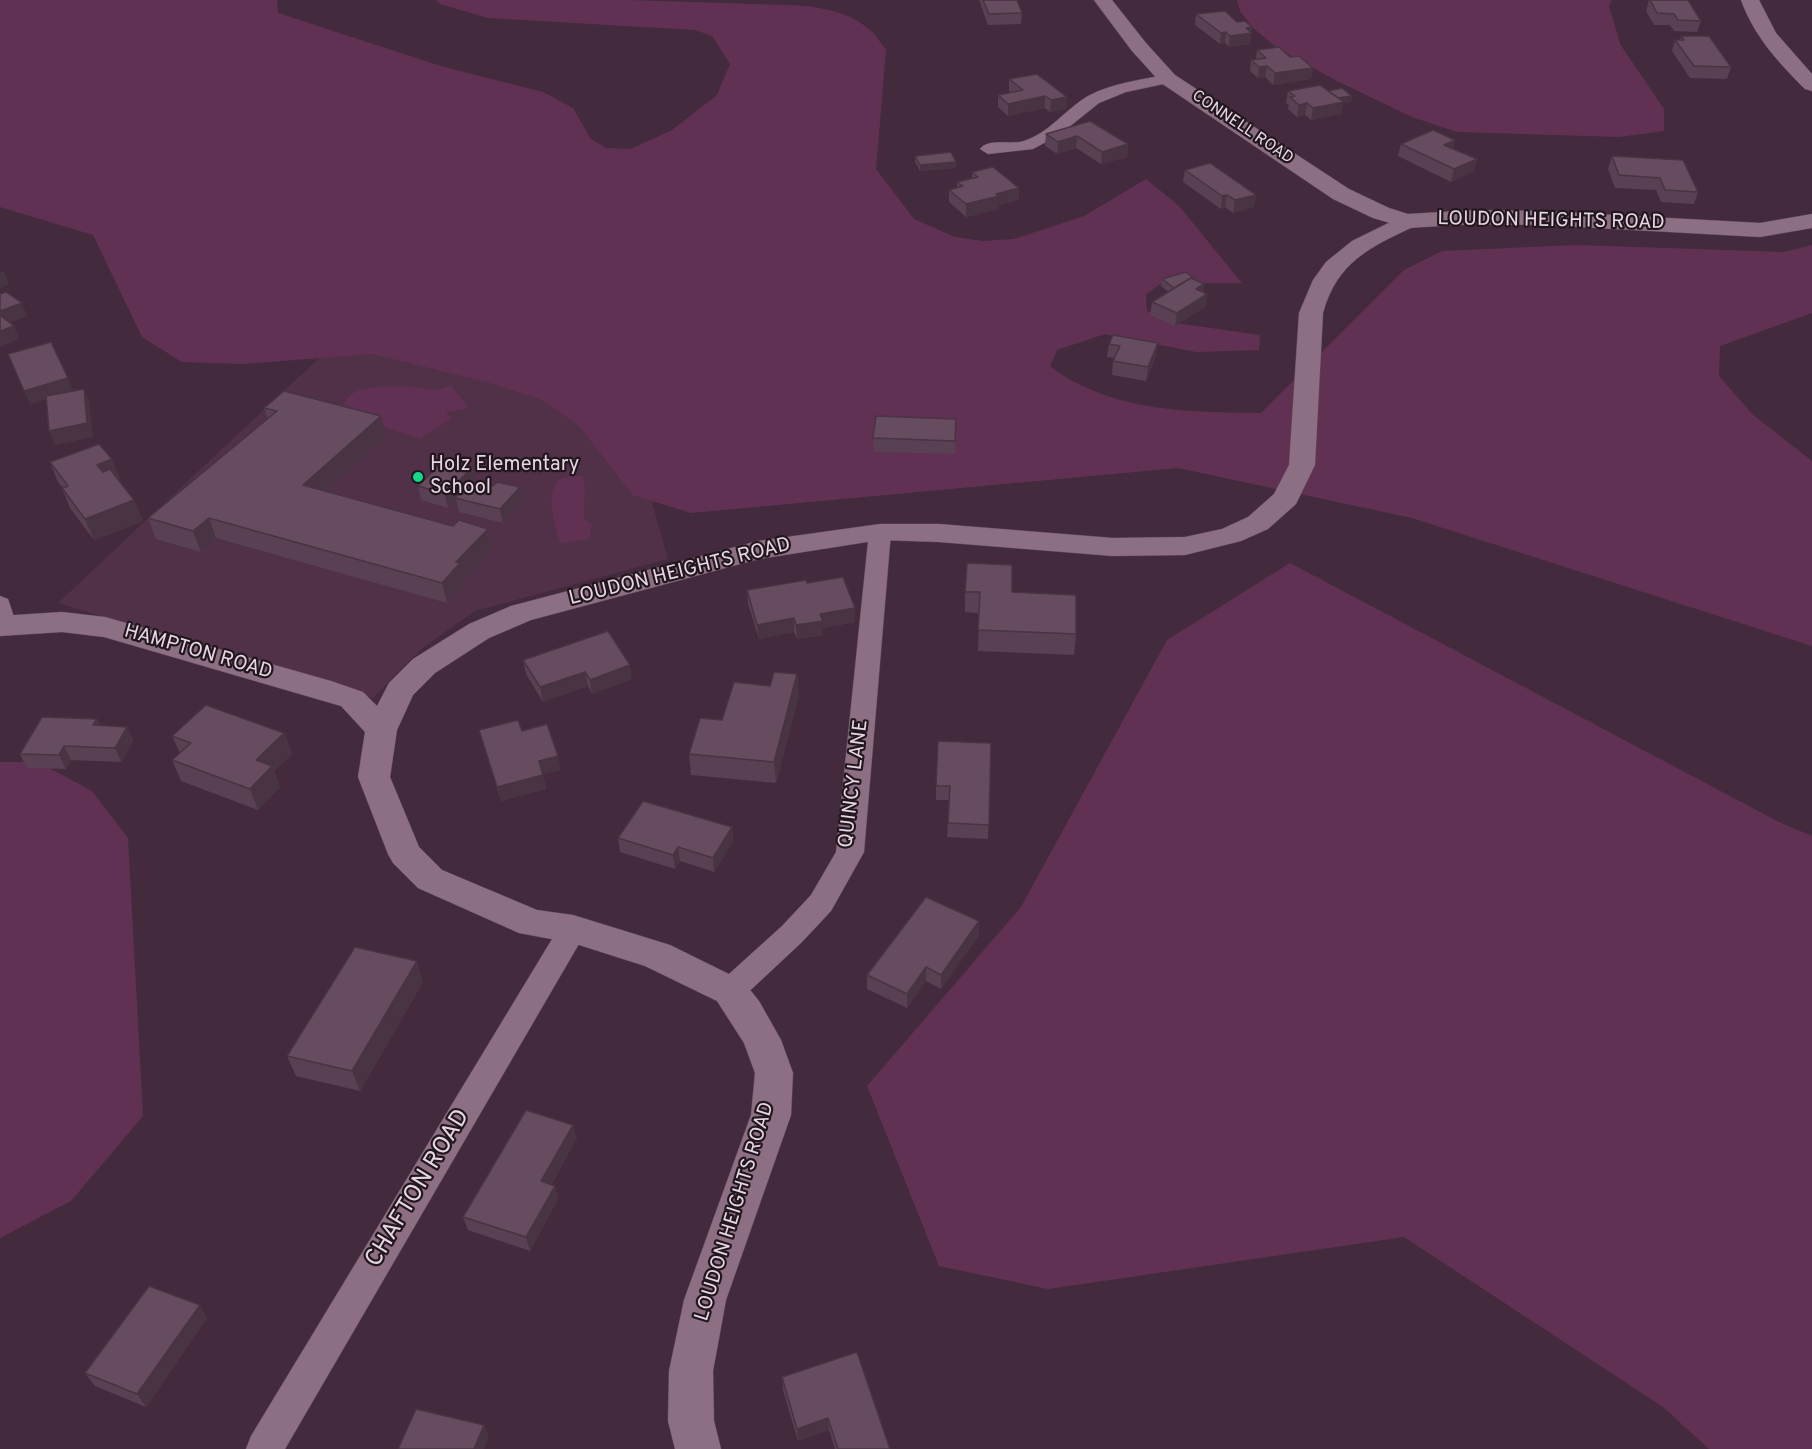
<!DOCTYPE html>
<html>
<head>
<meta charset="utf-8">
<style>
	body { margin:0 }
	canvas { display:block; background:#432a3c }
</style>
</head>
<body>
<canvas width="1812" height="1449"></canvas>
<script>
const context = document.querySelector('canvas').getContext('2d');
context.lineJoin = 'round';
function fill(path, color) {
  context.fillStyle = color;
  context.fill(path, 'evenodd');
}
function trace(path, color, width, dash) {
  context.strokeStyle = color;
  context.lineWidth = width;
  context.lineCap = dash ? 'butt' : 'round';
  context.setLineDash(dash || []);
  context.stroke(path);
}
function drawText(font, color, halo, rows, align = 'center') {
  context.font = font + ' Overpass,sans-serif';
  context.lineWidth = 4.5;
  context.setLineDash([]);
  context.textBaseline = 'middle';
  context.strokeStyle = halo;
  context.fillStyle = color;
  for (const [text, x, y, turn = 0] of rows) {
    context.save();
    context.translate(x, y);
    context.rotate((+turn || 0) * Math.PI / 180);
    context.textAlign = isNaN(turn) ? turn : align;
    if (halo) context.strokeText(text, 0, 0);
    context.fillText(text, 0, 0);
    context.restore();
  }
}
const built = new Path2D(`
	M 335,343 L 622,396 L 668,559 L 475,611 L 421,649 L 373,698 L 58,603 Z`);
const green = new Path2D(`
	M 0,0 L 277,0 L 278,13 L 444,67 L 543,92 L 573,108 L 591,139 L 606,148 L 631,149 L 672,130 L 717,95 L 730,64 L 712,36 L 695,30 L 488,18 L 440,4 L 436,0 L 628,0 L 786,5 C 815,6 849,10 871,31 C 877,36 881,44 886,50 L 876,169 L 914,219 L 955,237 L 983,241 L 1014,239 L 1084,216 L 1146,179 L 1179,206 L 1242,283 L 1162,283 L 1146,294 L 1147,311 L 1169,322 L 1260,335 L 1259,350 L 1196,352 L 1105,334 L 1057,350 L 1050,366 C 1109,412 1189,412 1261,413 L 1404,270 L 1442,251 L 1576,245 L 1784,252 L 1812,245 L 1812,313 L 1720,346 L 1719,376 L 1752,414 L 1812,461 L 1812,646 L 1412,518 L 1178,468 L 691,513 L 633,495 L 579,426 L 542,400 L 490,383 L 373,354 L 243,364 L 182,362 L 142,337 L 93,235 L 0,207 Z
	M 1237,0 L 1612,0 L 1609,6 L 1620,44 L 1664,109 L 1664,131 L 1619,137 L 1457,132 L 1412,117 L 1337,81 L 1277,48 L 1253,28 L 1240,11 Z
	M 384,386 L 418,387 L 435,390 L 451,386 L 469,408 L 445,413 L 452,418 L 420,439 L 348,415 L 343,407 C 347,389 368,388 384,386 Z
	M 576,476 L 583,476 C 587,490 583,504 584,519 L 592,525 L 589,539 L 561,544 C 556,529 545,496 557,482 C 561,477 570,477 576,476 Z
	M 1290,563 L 1779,822 L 1812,836 L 1812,1449 L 1709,1449 L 1663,1407 L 1404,1237 L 1048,1289 L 939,1266 L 867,1086 L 1021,907 L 1167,640 Z
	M 0,762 L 38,762 L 92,791 L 128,838 L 143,1116 L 71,1201 L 0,1238 Z`);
const minor = new Path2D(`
	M 1168,74 L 1173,76 L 1176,79 L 1173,82 L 1126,92 L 1099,103 L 1059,135 L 1033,149 L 988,154 L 980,149 C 988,138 1011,145 1024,141 C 1049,133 1066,109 1088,96 C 1112,83 1141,80 1168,74 Z
	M 880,525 L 888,527 L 891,532 L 864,852 L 831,911 L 802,942 L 741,999 L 730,1003 L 719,999 L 715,991 L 719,983 L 782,926 L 811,895 L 836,852 L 869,532 L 872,527 Z
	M 0,596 L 8,599 L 17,626 L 13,632 L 0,632 Z
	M 573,918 L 583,921 L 587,929 L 583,937 L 285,1449 L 246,1449 L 251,1436 L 563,921 Z`);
const tertiary = new Path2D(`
	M 1407,214 L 1415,216 L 1418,221 L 1415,226 C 1370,247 1337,262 1323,313 L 1315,465 L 1296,504 L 1268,529 L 1241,541 L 1185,555 L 1113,556 L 939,542 L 880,540 L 759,559 L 531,620 L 489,638 L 435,673 L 413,695 L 397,730 L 390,777 L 419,847 L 442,870 L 537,910 L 573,915 L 670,945 L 743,981 L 759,1001 L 781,1040 L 793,1073 L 791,1115 L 726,1300 L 713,1371 L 714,1421 L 721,1449 L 675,1449 L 668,1421 L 669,1371 L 684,1300 L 751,1115 L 755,1073 L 744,1043 L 717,1001 L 645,966 L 573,943 L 519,933 L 418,888 L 393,863 L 388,854 L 358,777 L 365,732 L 341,706 L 104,637 L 62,632 L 0,636 L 0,616 L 62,612 L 105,617 L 331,681 L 363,692 L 377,706 L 389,683 L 413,659 L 469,624 L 511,606 L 758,541 L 880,524 L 939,524 L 1113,538 L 1185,537 L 1222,529 L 1248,517 L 1274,494 L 1289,465 L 1299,313 L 1313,280 L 1326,262 L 1352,241 Z`);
const secondary = new Path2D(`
	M 1094,0 L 1112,0 L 1146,43 L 1175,75 L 1349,189 L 1389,208 L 1408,214 L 1475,210 L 1542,211 L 1760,223 L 1812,214 L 1812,228 L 1760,237 L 1542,225 L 1475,224 L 1407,228 L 1373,218 L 1333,199 L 1161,83 L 1132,51 Z
	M 1741,0 L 1759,0 L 1776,33 L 1812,74 L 1812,91 L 1805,89 C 1778,62 1754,36 1741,0 Z`);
const wall = new Path2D(`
	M 979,0 L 1017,0 L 1022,13 L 1021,24 L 988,25 Z
	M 1649,0 L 1701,21 L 1697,32 L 1674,31 L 1670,25 L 1654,25 L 1646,11 Z
	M 1196,14 L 1237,22 L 1252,27 L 1250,44 L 1229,47 L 1225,43 L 1220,44 L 1195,25 Z
	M 1681,36 L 1731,67 L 1727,79 L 1690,78 L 1672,51 L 1675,40 L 1680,40 Z
	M 1257,50 L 1290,57 L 1313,68 L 1311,79 L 1273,85 L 1265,77 L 1258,78 L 1250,71 L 1251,60 L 1256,59 Z
	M 1009,79 L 1067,97 L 1066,109 L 1050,112 L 1045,108 L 1008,116 L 998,107 L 998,95 L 1011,93 L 1009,91 Z
	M 1288,91 L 1328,91 L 1352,96 L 1351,102 L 1343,103 L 1341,114 L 1311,120 L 1305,115 L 1297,117 L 1288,109 L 1289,105 L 1286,103 Z
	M 1090,121 L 1128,144 L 1127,157 L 1101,164 L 1076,148 L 1057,154 L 1045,146 L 1046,134 Z
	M 1455,140 L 1453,149 L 1477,159 L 1474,171 L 1451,182 L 1398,156 L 1401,144 Z
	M 915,156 L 956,162 L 956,168 L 920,171 L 915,162 Z
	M 1612,156 L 1698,192 L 1694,204 L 1661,202 L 1656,190 L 1615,188 L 1608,169 Z
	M 1185,170 L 1256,195 L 1254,207 L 1233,213 L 1225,207 L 1221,209 L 1183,182 Z
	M 972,172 L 1019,200 L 999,205 L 999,209 L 966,217 L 949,202 L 949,190 L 957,188 L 957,182 L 972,178 Z
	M 1162,279 L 1196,280 L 1204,284 L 1203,292 L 1207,294 L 1205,307 L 1175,326 L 1150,315 L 1152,302 L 1169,292 L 1161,286 Z
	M 1113,335 L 1156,356 L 1146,381 L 1112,375 L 1113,361 L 1115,358 L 1107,357 L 1109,344 Z
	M 264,408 L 386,436 L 325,491 L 453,526 L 488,529 L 492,549 L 464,580 L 465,584 L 447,603 L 216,538 L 201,552 L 156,539 L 148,518 L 268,419 Z
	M 956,419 L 955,454 L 874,452 L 873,438 Z
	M 50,462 L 120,479 L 118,480 L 134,500 L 143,521 L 94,540 L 70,508 L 62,488 L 63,488 L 58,482 Z
	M 473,467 L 475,482 L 523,501 L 503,523 L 459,512 L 456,500 L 448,508 L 421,500 L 418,486 Z
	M 807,583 L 855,608 L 855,622 L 823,628 L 823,635 L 797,639 L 794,632 L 759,639 L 748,604 L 747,590 Z
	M 965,592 L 1012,592 L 1076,634 L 1074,655 L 978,651 L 979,613 L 965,612 Z
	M 523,660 L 632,679 L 592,694 L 588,686 L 543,702 L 526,674 Z
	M 797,674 L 799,695 L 776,783 L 691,775 L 689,754 L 722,720 L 770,686 Z
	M 97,719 L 100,726 L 127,727 L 133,741 L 121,762 L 71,760 L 66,769 L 27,768 L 20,754 Z
	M 479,730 L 522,731 L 561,770 L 543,774 L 546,789 L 501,801 Z
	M 284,733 L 292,754 L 274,771 L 280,787 L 258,810 L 181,781 L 172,760 L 180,753 L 172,736 Z
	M 991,743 L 988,839 L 947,837 L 949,800 L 936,800 L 936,786 Z
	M 732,827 L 733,841 L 714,872 L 680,861 L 675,869 L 620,852 L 618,838 Z
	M 979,935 L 941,989 L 926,981 L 907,1008 L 867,989 L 867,975 Z
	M 423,982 L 360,1091 L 296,1076 L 287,1056 Z
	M 577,1138 L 551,1185 L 555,1186 L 558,1199 L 530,1251 L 468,1230 L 463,1217 Z
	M 207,1318 L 146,1407 L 95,1386 L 85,1373 Z
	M 782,1377 L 890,1449 L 835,1449 L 829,1430 L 798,1441 L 783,1390 Z`);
const shadedWall = new Path2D(`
	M 1252,27 L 1250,44 L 1229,47 L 1230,36 L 1246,28 Z
	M 1226,32 L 1225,43 L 1220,44 L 1221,33 Z
	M 1267,66 L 1265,77 L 1258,78 L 1259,67 Z
	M 1313,68 L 1311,79 L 1273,85 L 1275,73 Z
	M 1045,96 L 1045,108 L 1008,116 L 1008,104 Z
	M 1352,96 L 1351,102 L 1343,103 L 1341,114 L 1311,120 L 1313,108 L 1336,98 Z
	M 1067,97 L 1066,109 L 1050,112 L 1051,100 Z
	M 1307,103 L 1305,115 L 1297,117 L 1299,105 Z
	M 1077,136 L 1076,148 L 1057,154 L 1058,142 Z
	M 1455,140 L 1452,152 L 1444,145 Z
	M 1128,144 L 1127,157 L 1101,164 L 1102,152 Z
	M 1477,159 L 1474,171 L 1451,182 L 1454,169 Z
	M 956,162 L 956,168 L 920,171 L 920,165 Z
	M 1019,188 L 1019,200 L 999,205 L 999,209 L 966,217 L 966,204 L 996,194 Z
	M 1227,195 L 1225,207 L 1221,209 L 1222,196 Z
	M 1256,195 L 1254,207 L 1233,213 L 1235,200 Z
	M 4,271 L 9,284 L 0,289 L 0,273 Z
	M 1204,284 L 1203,297 L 1207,294 L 1205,307 L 1175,326 L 1177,313 L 1196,289 Z
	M 22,303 L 27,316 L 3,326 L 0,320 L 0,311 Z
	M 14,326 L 19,339 L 0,347 L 0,331 Z
	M 1158,343 L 1156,356 L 1146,381 L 1148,367 Z
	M 68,378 L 74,392 L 30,404 L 24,391 Z
	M 84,389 L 89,402 L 93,437 L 55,445 L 49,431 Z
	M 381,416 L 386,436 L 309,506 L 303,485 Z
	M 112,459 L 120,479 L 105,485 L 97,465 Z
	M 473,467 L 476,481 L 458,499 L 455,498 L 456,500 L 448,508 L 445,494 Z
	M 520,487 L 523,501 L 503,523 L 500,509 Z
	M 134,500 L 143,521 L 94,540 L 85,519 Z
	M 209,518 L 216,538 L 201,552 L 193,531 Z
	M 488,529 L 492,549 L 464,580 L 465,584 L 447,603 L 442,583 L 456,562 Z
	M 855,608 L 855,622 L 823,628 L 823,635 L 797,639 L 796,625 L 820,614 Z
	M 794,618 L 794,632 L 759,639 L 757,625 Z
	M 630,665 L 632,679 L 592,694 L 590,680 Z
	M 585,672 L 588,686 L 543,702 L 540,687 Z
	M 797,674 L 799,695 L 776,783 L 774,762 Z
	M 97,719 L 103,733 L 93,725 Z
	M 127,727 L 133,741 L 121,762 L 115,748 Z
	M 284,733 L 292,754 L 274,771 L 280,787 L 258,810 L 250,789 L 256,760 Z
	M 64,746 L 71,760 L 66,769 L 59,755 Z
	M 558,756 L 561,770 L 542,775 L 539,761 Z
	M 543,775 L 546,789 L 501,801 L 497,787 Z
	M 732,827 L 733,841 L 714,872 L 713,858 Z
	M 678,847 L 680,861 L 675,869 L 673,855 Z
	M 979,921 L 979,935 L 941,989 L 941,975 Z
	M 417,961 L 423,982 L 360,1091 L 352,1071 Z
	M 926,967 L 926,981 L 907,1008 L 907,994 Z
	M 573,1125 L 577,1138 L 545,1195 L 541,1181 Z
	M 555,1186 L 558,1199 L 530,1251 L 526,1237 Z
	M 200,1305 L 207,1318 L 146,1407 L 137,1394 Z
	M 828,1418 L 829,1430 L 798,1441 L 797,1429 Z
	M 484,1425 L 489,1437 L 484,1449 L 474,1449 Z`);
const building = new Path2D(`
	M 983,0 L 1017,0 L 1022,13 L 989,14 Z
	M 1650,0 L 1688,0 L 1701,21 L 1678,20 L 1674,14 L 1657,13 Z
	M 1225,11 L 1237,22 L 1245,21 L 1252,27 L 1246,28 L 1252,33 L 1230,36 L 1226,32 L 1221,33 L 1196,14 Z
	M 1681,36 L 1709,36 L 1731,67 L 1694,66 L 1675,40 L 1684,40 Z
	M 1279,47 L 1290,57 L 1299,56 L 1313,68 L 1275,73 L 1267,66 L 1259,67 L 1251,60 L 1266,58 L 1257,50 Z
	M 1037,74 L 1067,97 L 1051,100 L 1045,96 L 1008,104 L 998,95 L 1023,90 L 1009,79 Z
	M 1320,85 L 1344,102 L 1313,108 L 1307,103 L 1299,105 L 1290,97 L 1295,96 L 1288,91 Z
	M 1342,88 L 1352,96 L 1338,98 L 1328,91 Z
	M 1090,121 L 1128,144 L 1102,152 L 1077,136 L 1058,142 L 1046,134 Z
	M 1433,130 L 1455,140 L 1444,145 L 1477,159 L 1454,169 L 1401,144 Z
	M 951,152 L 956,162 L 920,165 L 915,156 Z
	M 1612,156 L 1683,160 L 1698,192 L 1665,190 L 1660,178 L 1619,175 Z
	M 1210,163 L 1256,195 L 1235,200 L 1227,195 L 1222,196 L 1185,170 Z
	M 993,167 L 1019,188 L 996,194 L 999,196 L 966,204 L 949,190 L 963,186 L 957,182 L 978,177 L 972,172 Z
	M 1186,272 L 1196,280 L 1191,278 L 1174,288 L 1162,279 Z
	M 1191,278 L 1204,284 L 1196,289 L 1207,294 L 1177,313 L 1152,302 Z
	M 6,292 L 22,303 L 0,311 L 0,294 Z
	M 0,315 L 14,326 L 0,331 Z
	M 1113,335 L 1158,343 L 1148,367 L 1113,361 L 1120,346 L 1109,344 Z
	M 51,342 L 68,378 L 24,391 L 8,354 Z
	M 84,389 L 87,423 L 49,431 L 46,396 Z
	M 284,391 L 381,416 L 303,485 L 453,526 L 459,520 L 488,529 L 456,562 L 460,563 L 442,583 L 209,518 L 193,531 L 148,518 L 277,411 L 264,408 Z
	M 876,416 L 956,419 L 955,441 L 873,438 Z
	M 99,444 L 112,459 L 97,465 L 103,472 L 110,469 L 134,500 L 85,519 L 62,488 L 68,486 L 50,462 Z
	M 445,460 L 473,467 L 445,494 L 418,486 Z
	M 472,481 L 493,486 L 497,482 L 520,487 L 500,509 L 455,498 Z
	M 967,563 L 1012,565 L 1012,592 L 1076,595 L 1076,634 L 978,630 L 980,592 L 965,592 Z
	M 843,577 L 855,608 L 820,614 L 823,621 L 796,625 L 794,618 L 757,625 L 747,590 L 806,580 L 807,583 Z
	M 608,631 L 630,665 L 590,680 L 585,672 L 540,687 L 523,660 Z
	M 774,672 L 797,674 L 774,762 L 689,754 L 700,718 L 722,720 L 734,682 L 770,686 Z
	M 206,705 L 284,733 L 256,760 L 272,766 L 250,789 L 172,760 L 191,743 L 172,736 Z
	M 42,717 L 97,719 L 93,725 L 127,727 L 115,748 L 64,746 L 59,755 L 20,754 Z
	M 518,720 L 522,731 L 547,724 L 558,756 L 539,761 L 543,775 L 497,787 L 479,730 Z
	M 938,741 L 991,743 L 989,825 L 948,823 L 950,786 L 936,786 Z
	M 643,801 L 732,827 L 713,858 L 678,847 L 673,855 L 618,838 Z
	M 926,897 L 979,921 L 941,975 L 926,967 L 907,994 L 867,975 Z
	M 355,947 L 417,961 L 352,1071 L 287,1056 Z
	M 526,1110 L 573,1125 L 541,1181 L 555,1186 L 526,1237 L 463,1217 Z
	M 149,1286 L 200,1305 L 137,1394 L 85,1373 Z
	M 857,1352 L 890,1449 L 838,1449 L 828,1418 L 797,1429 L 782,1377 Z
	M 416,1409 L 484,1425 L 474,1449 L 398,1449 Z`);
const markers = [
	[418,477,6,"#13d989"]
];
const farStreetnames = [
	["CONNELL ROAD",1242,128,34]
];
const streetNames = [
	["LOUDON HEIGHTS ROAD",1551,222,1],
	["LOUDON HEIGHTS ROAD",680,573,-14],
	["HAMPTON ROAD",198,653,16],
	["QUINCY LANE",855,784,-83],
	["LOUDON HEIGHTS ROAD",736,1212,-73]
];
const poiNames = [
	["Holz Elementary",430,466],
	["School",430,489]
];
const nearStreetnames = [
	["CHAFTON ROAD",419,1189,-59]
];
fill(built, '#503147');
fill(green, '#613154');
trace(minor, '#5e4958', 1);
trace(tertiary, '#5e4958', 1);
trace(secondary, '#5e4958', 1);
fill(minor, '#8d6f84');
fill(tertiary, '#8d6f84');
fill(secondary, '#8d6f84');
fill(wall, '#594052');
fill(shadedWall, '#483442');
fill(building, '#674b5f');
trace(building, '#483442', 1.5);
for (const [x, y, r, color] of markers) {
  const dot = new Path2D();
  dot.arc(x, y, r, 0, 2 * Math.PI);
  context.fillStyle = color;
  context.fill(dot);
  trace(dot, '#22171f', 2);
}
drawText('16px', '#e7d7e2', '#22171f', farStreetnames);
drawText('20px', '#e7d7e2', '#22171f', streetNames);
drawText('20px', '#e7d7e2', '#22171f', poiNames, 'left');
drawText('24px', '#e7d7e2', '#22171f', nearStreetnames);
</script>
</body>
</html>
